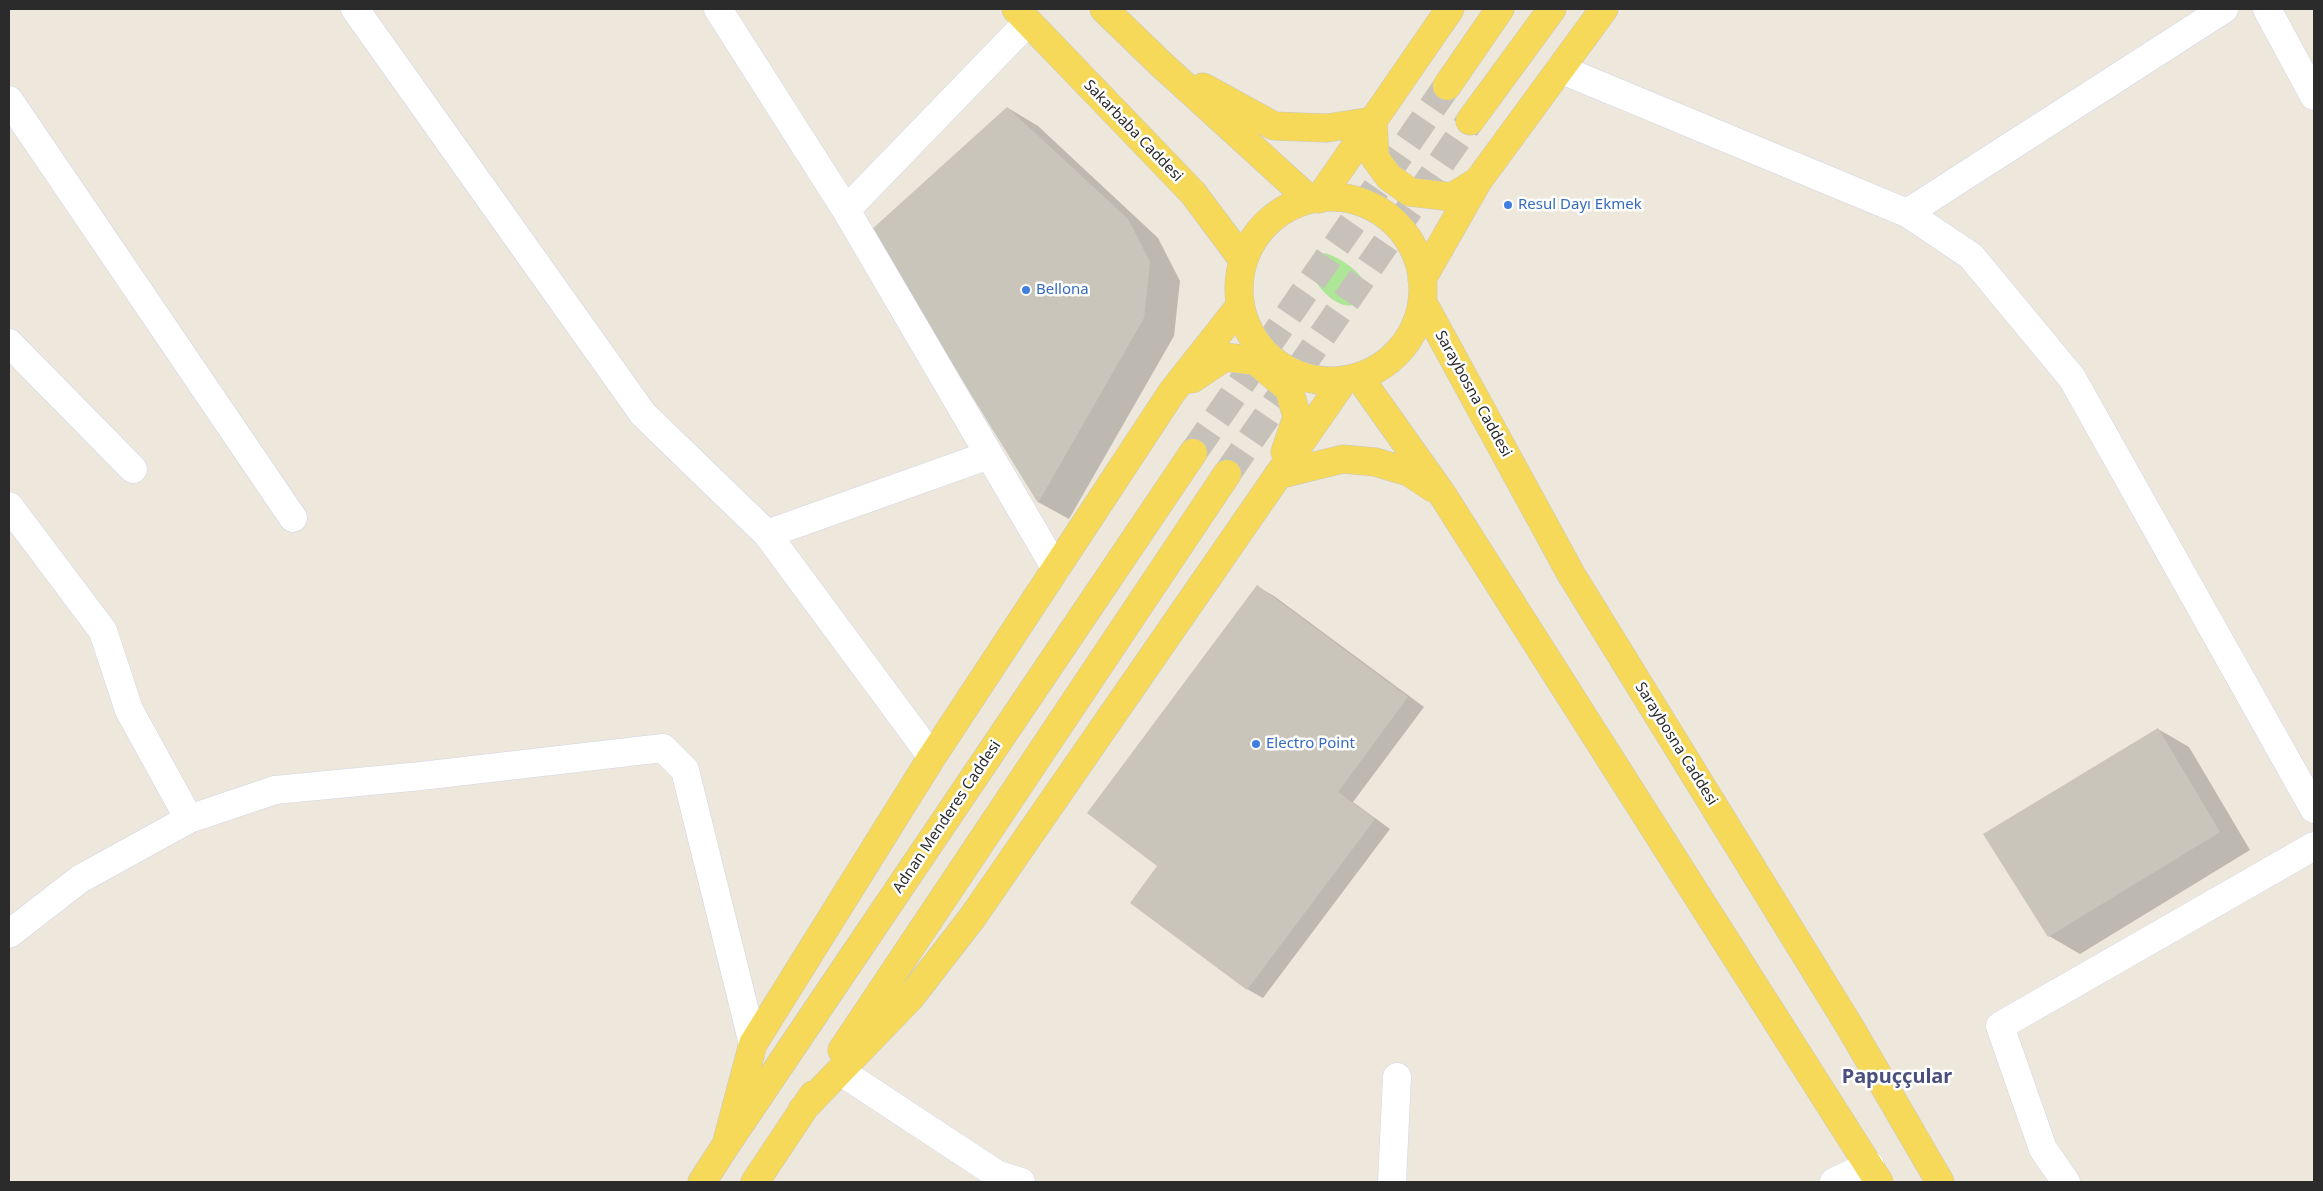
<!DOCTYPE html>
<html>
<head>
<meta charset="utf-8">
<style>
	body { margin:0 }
	#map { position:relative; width:2323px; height:1191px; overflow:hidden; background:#ede7dc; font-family:"Noto Sans",sans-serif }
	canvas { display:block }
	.frame { position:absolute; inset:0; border:10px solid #2b2b2b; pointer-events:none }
</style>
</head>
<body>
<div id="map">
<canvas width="2323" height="1191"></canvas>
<div class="frame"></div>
</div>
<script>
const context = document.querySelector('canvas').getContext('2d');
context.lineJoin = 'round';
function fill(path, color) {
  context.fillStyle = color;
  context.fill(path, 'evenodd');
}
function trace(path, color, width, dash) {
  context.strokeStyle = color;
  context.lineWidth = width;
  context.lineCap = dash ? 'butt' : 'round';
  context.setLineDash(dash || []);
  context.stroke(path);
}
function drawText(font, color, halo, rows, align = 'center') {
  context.font = font + ' "Noto Sans",sans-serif';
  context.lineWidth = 5;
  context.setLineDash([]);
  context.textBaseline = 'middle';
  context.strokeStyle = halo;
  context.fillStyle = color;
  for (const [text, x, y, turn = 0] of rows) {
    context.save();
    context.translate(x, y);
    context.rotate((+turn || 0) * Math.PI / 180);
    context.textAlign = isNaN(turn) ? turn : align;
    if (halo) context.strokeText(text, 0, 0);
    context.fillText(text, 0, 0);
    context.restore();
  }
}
const green = new Path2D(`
	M 1325,253 C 1340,257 1380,281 1360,301 C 1342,318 1313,284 1309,268 L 1314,257 Z`);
const shadow = new Path2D(`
	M 1008,108 L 1038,126 L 1158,238 L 1180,281 L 1174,336 L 1069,519 L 1038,502 Z
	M 1258,587 L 1274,596 L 1424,707 L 1353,802 L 1390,829 L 1263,998 L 1247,989 L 1159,866 Z
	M 2158,729 L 2189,747 L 2250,850 L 2080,954 L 2049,936 L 1985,834 Z`);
const building = new Path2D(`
	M 1007,107 L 1128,219 L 1150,262 L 1144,318 L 1038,503 L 870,231 Z
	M 1257,585 L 1408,697 L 1338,792 L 1375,819 L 1247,990 L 1130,903 L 1157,866 L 1087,813 Z
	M 2158,728 L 2220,832 L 2048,937 L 1983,834 Z`);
const majorTunnel = new Path2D(`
	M 1193,453 L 1447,86
	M 1227,474 L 1470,121`);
const minor = new Path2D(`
	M 355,9 L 643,414 L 767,534 L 932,757
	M 718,9 L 846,210 L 1056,569
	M 2267,9 L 2314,96
	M 1560,69 L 1907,213 L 1971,256 L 2072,378 L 2314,809
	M 9,100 L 293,518
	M 846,210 L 1028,22
	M 1907,213 L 2224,9
	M 9,343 L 133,469
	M 9,506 L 103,631 L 129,710 L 189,819
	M 767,534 L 989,455
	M 9,934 L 80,879 L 189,819 L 275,790 L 421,776 L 663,748 L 685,770 L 753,1044
	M 840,1071 L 998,1175 L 1021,1182
	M 1392,1182 L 1397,1077
	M 1834,1182 L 1870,1165
	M 2066,1182 L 2043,1149 L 2000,1026 L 2314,846`);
const major = new Path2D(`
	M 1016,9 L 1193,193 L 1243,260
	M 1104,9 L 1162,65 L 1309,199
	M 1447,86 L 1500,9
	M 1203,87 L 1274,126 L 1327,128 L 1373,121
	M 1373,121 L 1375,158 L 1389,177 L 1410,192 L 1452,197 L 1478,181
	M 1470,121 L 1552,9
	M1239 289a92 92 0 1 1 184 0a92 92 0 1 1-184 0Z
	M 1319,199 L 1450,9
	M 1422,279 L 1478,181 L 1604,9
	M 1422,301 L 1571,574 L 1850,1027 L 1940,1182
	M 1359,377 L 1442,494 L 1879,1182
	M 1192,379 L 1225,357 L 1256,361 L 1289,389 L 1297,417 L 1285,452
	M 1278,475 L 1343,459 L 1375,462 L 1409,472 L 1433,488
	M 842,1050 L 1227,474
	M 802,1110 L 910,998 L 972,918 L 1344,380
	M 726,1145 L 753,1044 L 932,757 L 1172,392 L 1240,306
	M 702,1182 L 726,1145 L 1193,453
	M 755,1182 L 813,1095`);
const markers = [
	[1508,205,5,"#3f7fe0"],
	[1026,290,5,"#3f7fe0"],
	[1256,744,5,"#3f7fe0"]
];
const streetNames = [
	["Sakarbaba Caddesi",1133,131,46],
	["Saraybosna Caddesi",1473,394,61],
	["Saraybosna Caddesi",1676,744,58],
	["Adnan Menderes Caddesi",947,817,-56]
];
const shopNames = [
	["Resul Dayı Ekmek",1518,205],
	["Bellona",1036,290],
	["Electro Point",1266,744]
];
const districtNames = [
	["Papuççular",1897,1077]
];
fill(green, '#aee697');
fill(shadow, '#0003');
fill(building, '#c9c5bb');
trace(majorTunnel, '#c6c1b9', 28, [28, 14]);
trace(minor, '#d2d4e4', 29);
trace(major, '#c8c8c8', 29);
trace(minor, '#fff', 28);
trace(major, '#f6d959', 28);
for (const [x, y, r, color] of markers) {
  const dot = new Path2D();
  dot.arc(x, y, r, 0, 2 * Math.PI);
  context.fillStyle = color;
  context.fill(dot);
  trace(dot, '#fff', 2);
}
drawText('15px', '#2b2b2b', '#fff', streetNames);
drawText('15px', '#366cbe', '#fff', shopNames, 'left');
drawText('bold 20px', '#49507e', '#fff', districtNames);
</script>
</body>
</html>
